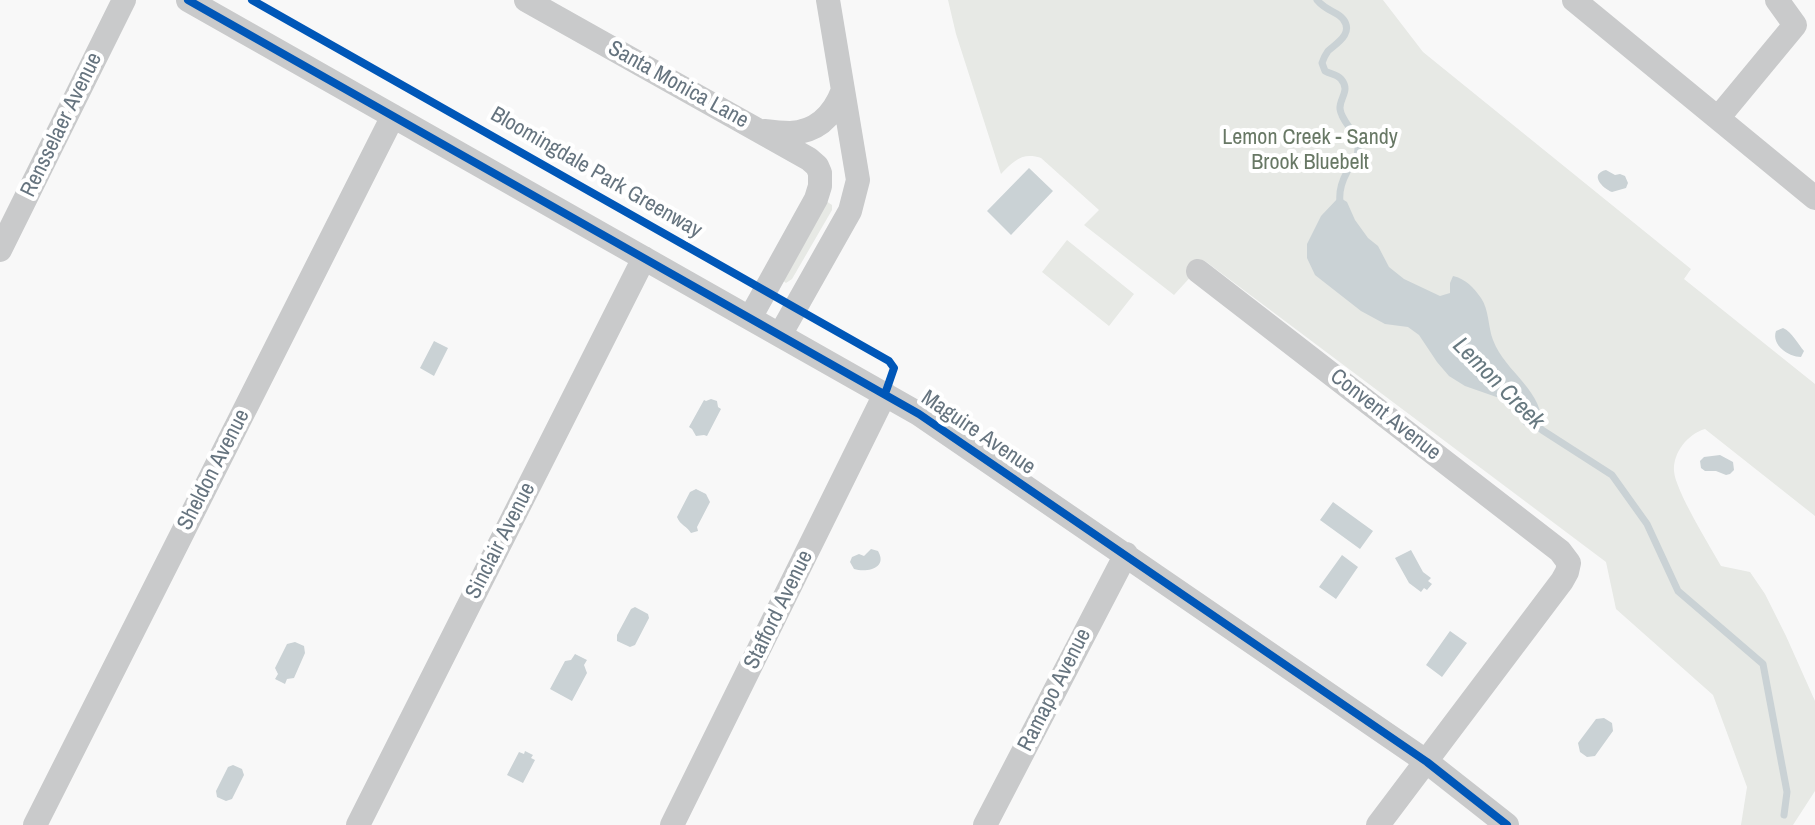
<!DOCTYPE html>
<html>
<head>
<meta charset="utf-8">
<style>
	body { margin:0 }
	canvas { display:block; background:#f8f8f8 }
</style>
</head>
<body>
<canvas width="1815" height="825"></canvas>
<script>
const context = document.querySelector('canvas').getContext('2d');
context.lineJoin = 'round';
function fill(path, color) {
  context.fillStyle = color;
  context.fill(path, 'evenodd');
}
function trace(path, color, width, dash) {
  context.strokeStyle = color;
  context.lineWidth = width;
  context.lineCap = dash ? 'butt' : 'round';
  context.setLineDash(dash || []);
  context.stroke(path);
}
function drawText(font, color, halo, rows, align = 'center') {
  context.font = font + ' "Archivo Narrow",sans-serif';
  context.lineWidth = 8;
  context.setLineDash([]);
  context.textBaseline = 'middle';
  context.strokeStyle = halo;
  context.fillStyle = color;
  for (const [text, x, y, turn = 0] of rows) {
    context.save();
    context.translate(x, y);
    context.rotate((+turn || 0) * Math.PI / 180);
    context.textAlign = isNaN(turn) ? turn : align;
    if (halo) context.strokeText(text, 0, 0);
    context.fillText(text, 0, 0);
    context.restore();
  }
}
const green = new Path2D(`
	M 948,0 L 1383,0 L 1423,52 L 1691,269 L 1684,279 L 1815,384 L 1815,516 L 1705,429 C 1688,434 1673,452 1674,471 C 1675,490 1710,546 1721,566 L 1750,572 L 1765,594 L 1786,636 L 1815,701 L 1815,791 L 1793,825 L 1741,825 L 1747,787 L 1713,695 L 1616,609 L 1606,562 L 1205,261 L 1174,295 L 1084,225 L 1099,210 L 1041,158 C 1022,152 1014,161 1001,174 L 956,34 Z
	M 826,201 L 832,205 L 832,210 L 792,279 L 786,283 L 783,281 Z
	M 1067,240 L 1134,294 L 1109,326 L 1042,272 Z`);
const water = new Path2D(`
	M 1029,168 L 1053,191 L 1011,235 L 987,211 Z
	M 1606,170 L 1615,175 L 1620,174 L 1625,176 L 1628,183 L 1626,188 L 1612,192 C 1602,188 1589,174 1606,170 Z
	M 1339,197 L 1347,202 L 1355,220 L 1368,238 L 1378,246 L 1389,267 L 1404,279 L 1440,296 L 1450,293 L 1450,283 L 1453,276 C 1466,279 1473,287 1481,298 C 1489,309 1488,327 1493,340 C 1506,374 1545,390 1542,430 L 1534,433 L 1523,424 L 1515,410 L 1505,400 L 1465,386 L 1449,376 L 1437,362 L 1419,335 L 1408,327 L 1385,324 L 1361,311 L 1315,275 L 1307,258 L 1307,244 L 1321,216 Z
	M 1783,328 C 1792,332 1798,344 1804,351 L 1801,357 C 1789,357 1771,345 1776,331 Z
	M 434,341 L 448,348 L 434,376 L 420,368 Z
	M 711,399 L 717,401 L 718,407 L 721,409 L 707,436 L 704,435 L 696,436 L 692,429 L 689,427 L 704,400 L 706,401 Z
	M 1720,455 L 1733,462 L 1734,470 L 1730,474 L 1726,475 L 1716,471 L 1705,471 L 1701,468 L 1700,461 L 1704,457 Z
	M 696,489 L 706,494 L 710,502 L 697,527 L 698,531 L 691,533 C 687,526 680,525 677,517 L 690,492 Z
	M 1333,502 L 1373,531 L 1360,549 L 1320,520 Z
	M 871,549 L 878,551 C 888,568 867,573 854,569 L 850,562 L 852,557 L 859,554 L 864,556 Z
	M 1411,550 L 1423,572 L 1431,578 L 1428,581 L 1432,584 L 1427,590 L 1424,588 L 1421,592 L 1409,583 L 1395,558 Z
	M 1342,555 L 1358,567 L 1336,599 L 1319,587 Z
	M 635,607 L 648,614 L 649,618 L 635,645 L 630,647 L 617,641 L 617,635 L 631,609 Z
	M 1450,631 L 1467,643 L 1442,677 L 1426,665 Z
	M 295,642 L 304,646 L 305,653 L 294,678 L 287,679 L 285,684 L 275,679 L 278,674 L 275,668 L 287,644 Z
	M 575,654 L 587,660 L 584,665 L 587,673 L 572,701 L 550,689 L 565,661 L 571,660 Z
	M 1604,718 L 1612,723 L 1613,731 L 1595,756 L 1587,757 L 1580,752 L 1578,743 L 1596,719 Z
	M 525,751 L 533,755 L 531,758 L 535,760 L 523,783 L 507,775 L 519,752 L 524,754 Z
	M 233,765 L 242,769 L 244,775 L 232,799 L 226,801 L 217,797 L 216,791 L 228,767 Z`);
const stream = new Path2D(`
	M 1317,0 C 1327,12 1337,11 1343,19 C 1354,33 1337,43 1328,51 C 1325,55 1324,57 1322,63 L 1325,71 C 1330,74 1337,74 1341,79 C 1351,91 1339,98 1340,109 C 1342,125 1363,135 1357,155 C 1355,161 1349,166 1347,172 C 1342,181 1339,193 1340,202
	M 1537,425 L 1542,430 L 1612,475 L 1647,524 L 1678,591 L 1763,664 L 1787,792 L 1784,815`);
const minor = new Path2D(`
	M 188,0 L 919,414 L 1427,762 L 1507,825
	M 526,0 L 809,159 L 817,166 L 820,173 L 820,186 L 816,199 L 750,318
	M 1574,0 L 1815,198
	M 1718,118 L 1795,25 L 1777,0
	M 764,131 C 772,132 782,133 790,133 C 818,132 834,114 843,90
	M 0,250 L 124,0
	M 1198,271 L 1560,551 L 1569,563 L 1567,572 L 1562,581 L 1378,825
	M 780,335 L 850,211 L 858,180 L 828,0
	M 35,825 L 393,116
	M 358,825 L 644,258
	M 672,825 L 885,394
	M 985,825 L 1126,554`);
const cycleway = new Path2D(`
	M 188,0 L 919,414 L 1427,762 L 1507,825
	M 252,0 L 889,361 L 894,368 L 885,394`);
const streetNames = [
	["Santa Monica Lane",678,85,29],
	["Rensselaer Avenue",62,125,-64],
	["Bloomingdale Park Greenway",596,173,30],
	["Convent Avenue",1385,415,38],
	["Maguire Avenue",978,433,34],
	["Sheldon Avenue",214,470,-63],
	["Sinclair Avenue",501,541,-63],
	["Stafford Avenue",779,610,-64],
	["Ramapo Avenue",1055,690,-63]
];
const parkNames = [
	["Lemon Creek - Sandy",1310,138],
	["Brook Bluebelt",1310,163]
];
const waterNames = [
	["Lemon Creek",1498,384,45]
];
fill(green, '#e7e9e5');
fill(water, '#cad2d5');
trace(stream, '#cad2d5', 7);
trace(minor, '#c9cacb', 24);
trace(cycleway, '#0057b8', 8);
drawText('22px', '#66747f', '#fff', streetNames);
drawText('22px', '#687865', '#fff', parkNames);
drawText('italic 24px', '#677980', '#fff', waterNames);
</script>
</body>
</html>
